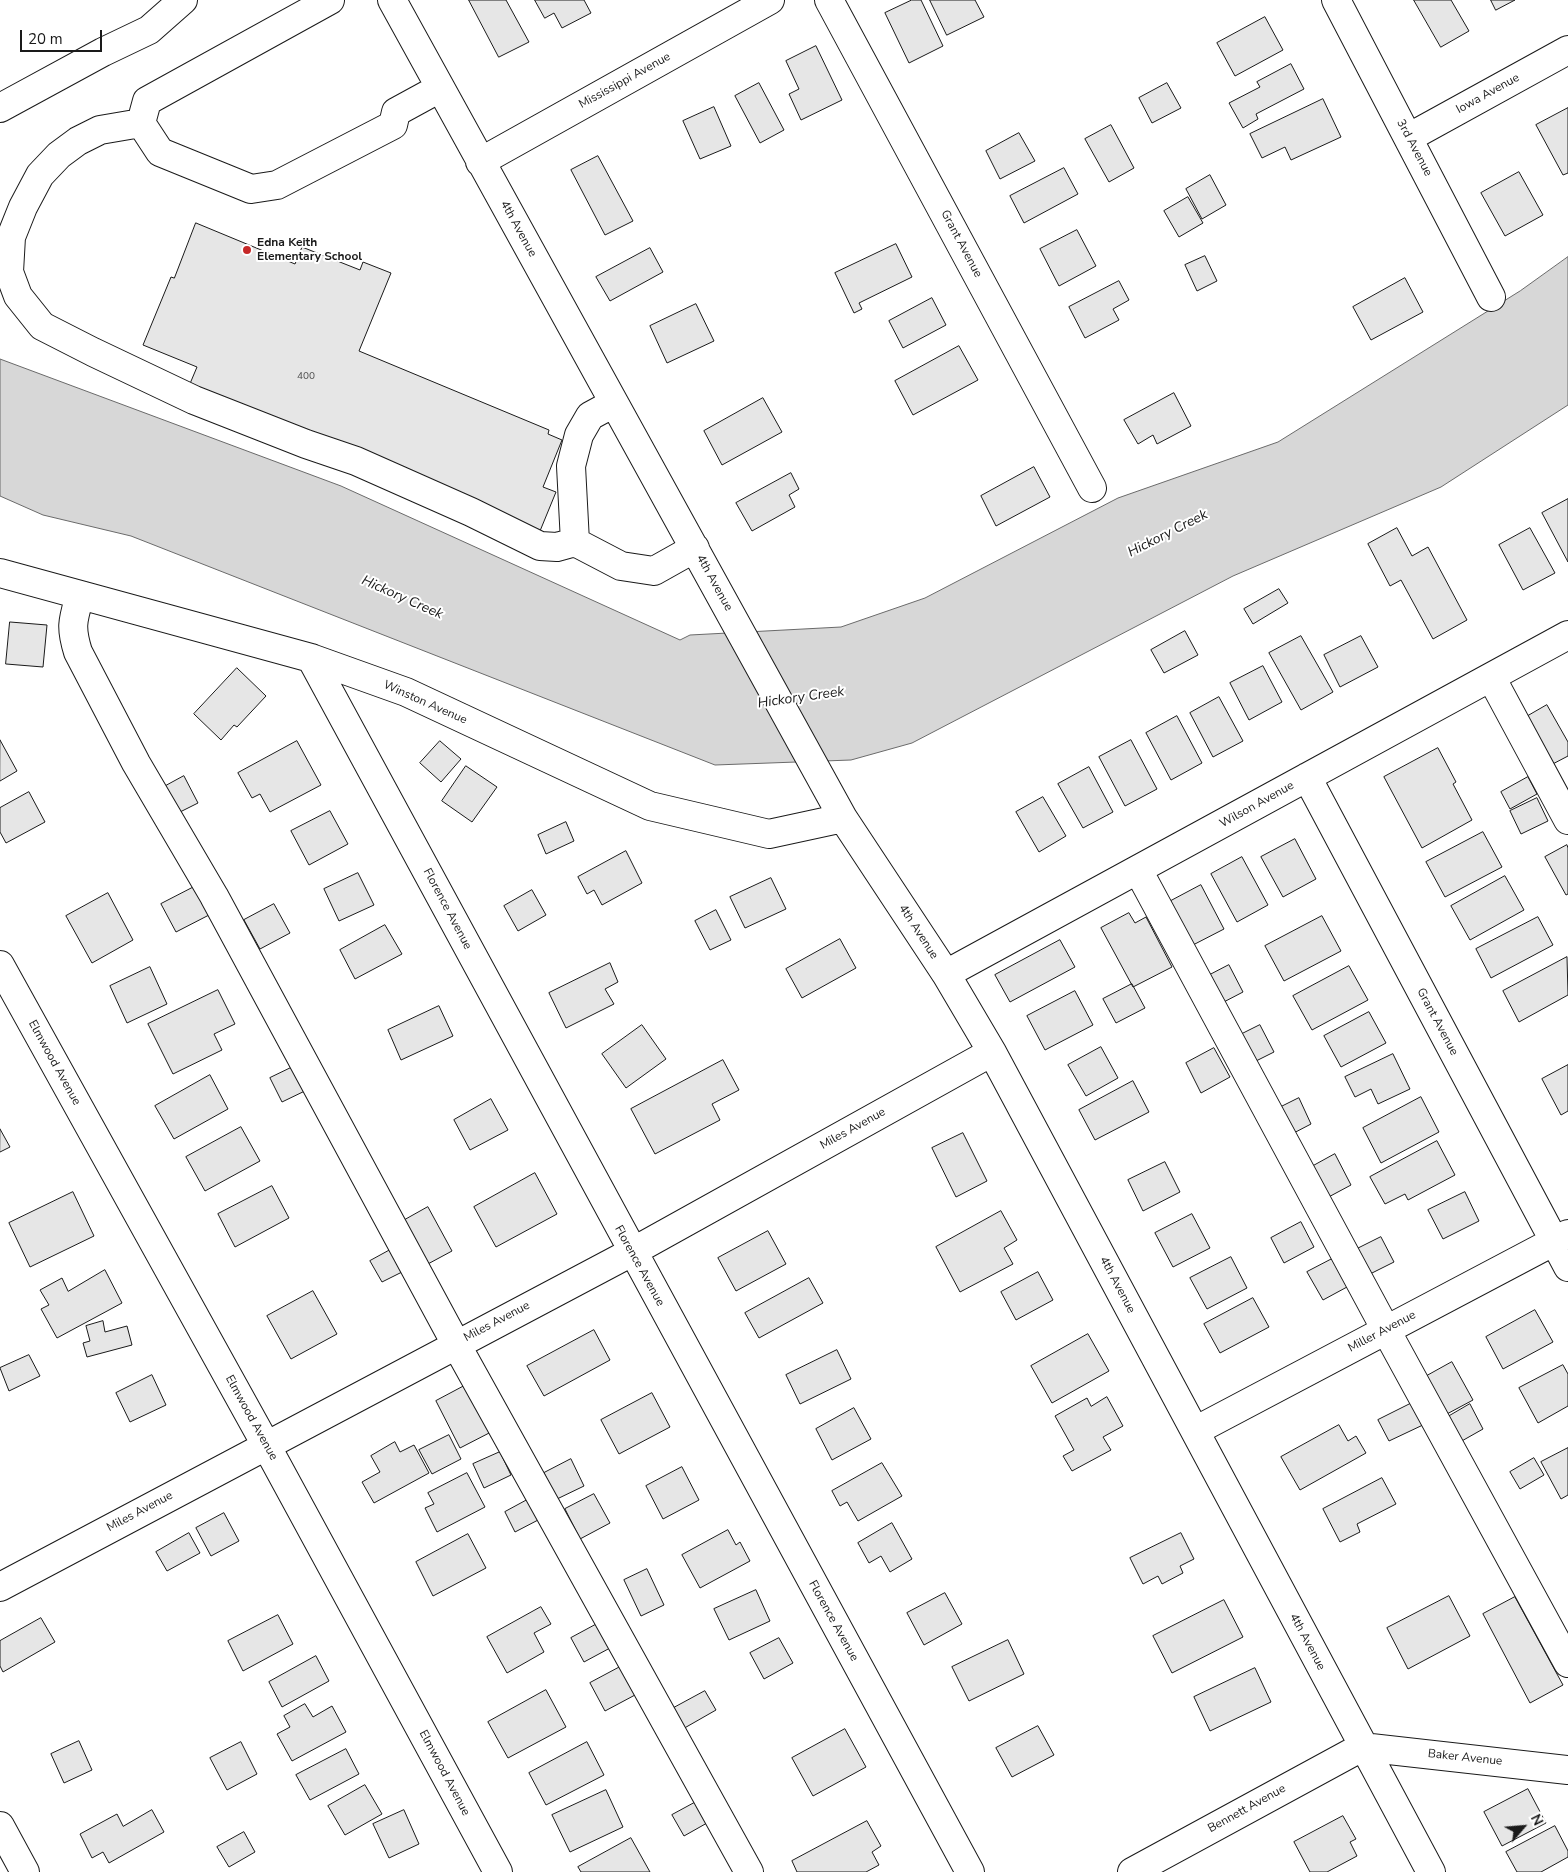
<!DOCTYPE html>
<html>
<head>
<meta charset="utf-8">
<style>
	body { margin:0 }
	#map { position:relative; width:1568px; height:1872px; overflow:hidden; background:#fff; font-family:"Nunito Sans",sans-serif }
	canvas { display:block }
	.north { position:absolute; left:1498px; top:1802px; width:50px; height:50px; -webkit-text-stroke:4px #fff; paint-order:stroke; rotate:63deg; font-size:14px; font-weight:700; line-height:20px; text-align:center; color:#1a1a1a }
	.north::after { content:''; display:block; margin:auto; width:18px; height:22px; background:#1a1a1a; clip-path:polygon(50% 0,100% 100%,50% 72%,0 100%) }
	.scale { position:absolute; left:20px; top:30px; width:82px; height:22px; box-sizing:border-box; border:2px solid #1a1a1a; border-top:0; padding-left:6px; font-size:15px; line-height:18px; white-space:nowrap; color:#1a1a1a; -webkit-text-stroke:4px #fff; paint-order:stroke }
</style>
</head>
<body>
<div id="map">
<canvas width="1568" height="1872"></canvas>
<div class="north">N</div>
<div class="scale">20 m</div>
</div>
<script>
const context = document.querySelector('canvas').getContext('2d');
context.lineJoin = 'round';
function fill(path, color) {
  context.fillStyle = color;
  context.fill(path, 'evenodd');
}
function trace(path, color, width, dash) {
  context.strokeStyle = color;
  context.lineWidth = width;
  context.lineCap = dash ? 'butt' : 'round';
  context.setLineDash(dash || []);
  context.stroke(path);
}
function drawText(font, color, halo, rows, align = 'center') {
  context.font = font + ' "Nunito Sans",sans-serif';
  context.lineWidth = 4;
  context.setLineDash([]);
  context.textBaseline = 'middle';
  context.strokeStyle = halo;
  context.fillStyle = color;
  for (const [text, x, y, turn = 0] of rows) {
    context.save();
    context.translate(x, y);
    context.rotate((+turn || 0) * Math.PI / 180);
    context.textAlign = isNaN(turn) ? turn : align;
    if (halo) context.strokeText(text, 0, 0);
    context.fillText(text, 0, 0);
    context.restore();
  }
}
const water = new Path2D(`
	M 1568,257 L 1568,405 L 1441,487 L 1233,576 L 912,743 L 851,760 L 715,765 L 131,536 L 43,515 L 0,496 L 0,359 L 341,486 L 680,640 L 690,635 L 841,627 L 925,598 L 1118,498 L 1278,442 L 1520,291 Z`);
const building = new Path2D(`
	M 469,0 L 506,0 L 529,42 L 499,57 Z
	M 535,0 L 584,0 L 591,13 L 562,28 L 554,13 L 545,18 Z
	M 912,0 L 921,0 L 943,46 L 909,63 L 885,13 Z
	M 930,0 L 975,0 L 984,17 L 947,35 Z
	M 1414,0 L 1451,0 L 1469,31 L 1441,47 Z
	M 1491,0 L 1515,0 L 1496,10 Z
	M 1265,17 L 1283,50 L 1235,76 L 1217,43 Z
	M 816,46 L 842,100 L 801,120 L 789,94 L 799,89 L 786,61 Z
	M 1291,64 L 1304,89 L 1256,114 L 1258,119 L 1243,128 L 1229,103 L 1260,87 L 1257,82 Z
	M 759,83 L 784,130 L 760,143 L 735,96 Z
	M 1167,83 L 1181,108 L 1152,123 L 1139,98 Z
	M 1323,99 L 1341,137 L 1291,160 L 1285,147 L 1262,158 L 1250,134 Z
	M 714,107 L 731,146 L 700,159 L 683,121 Z
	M 1568,108 L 1568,173 L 1563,175 L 1536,125 Z
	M 1111,125 L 1134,168 L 1109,182 L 1085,139 Z
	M 1019,133 L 1035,161 L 1000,179 L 986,151 Z
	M 598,156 L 633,221 L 605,235 L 571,170 Z
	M 1064,168 L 1078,194 L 1024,223 L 1010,196 Z
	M 1519,172 L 1543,215 L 1505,236 L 1481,193 Z
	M 1210,175 L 1226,205 L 1202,219 L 1186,189 Z
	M 1188,197 L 1203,223 L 1179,237 L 1164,211 Z
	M 196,223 L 295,264 L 302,247 L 360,270 L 363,262 L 391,273 L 359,351 L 549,430 L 548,434 L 562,440 L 543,487 L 556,492 L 540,531 L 189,386 L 197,367 L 143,345 L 171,277 L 174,278 Z
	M 1077,230 L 1096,266 L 1059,286 L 1040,249 Z
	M 896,244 L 912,277 L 859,303 L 862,309 L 854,313 L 835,273 Z
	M 650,248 L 663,272 L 610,301 L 596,277 Z
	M 1205,256 L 1217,281 L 1197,291 L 1185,265 Z
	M 1405,278 L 1423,312 L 1371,340 L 1353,307 Z
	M 1119,281 L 1129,300 L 1113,309 L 1119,320 L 1085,338 L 1069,307 Z
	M 932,298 L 946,325 L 903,348 L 889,321 Z
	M 696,304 L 714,341 L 667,363 L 650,326 Z
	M 959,346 L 978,380 L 913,415 L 895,381 Z
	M 1174,393 L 1191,426 L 1157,444 L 1153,435 L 1138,444 L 1124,420 Z
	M 763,398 L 782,432 L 722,465 L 704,431 Z
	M 1034,467 L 1050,497 L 996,526 L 981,496 Z
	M 791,473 L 799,489 L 789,495 L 795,507 L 752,531 L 736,503 Z
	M 1568,499 L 1568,562 L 1542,513 Z
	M 1397,528 L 1412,556 L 1428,547 L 1467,620 L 1433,639 L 1401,580 L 1390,586 L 1368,544 Z
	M 1530,528 L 1555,573 L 1523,590 L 1499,545 Z
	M 1279,589 L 1288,603 L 1253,624 L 1244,609 Z
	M 10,622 L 47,625 L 43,667 L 6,664 Z
	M 1185,631 L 1198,655 L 1164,673 L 1151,650 Z
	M 1301,636 L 1333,692 L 1301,710 L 1269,653 Z
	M 1361,636 L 1378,667 L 1340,687 L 1324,655 Z
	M 1263,666 L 1282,702 L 1249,720 L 1230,683 Z
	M 237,668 L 266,696 L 237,727 L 234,725 L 221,740 L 194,714 Z
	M 1219,697 L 1243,741 L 1213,757 L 1190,713 Z
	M 1547,705 L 1568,742 L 1568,756 L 1547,767 L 1521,720 Z
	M 1177,716 L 1202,763 L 1171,780 L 1146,733 Z
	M 0,740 L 17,771 L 0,781 Z
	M 1131,740 L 1157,789 L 1125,806 L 1099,757 Z
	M 297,741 L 321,785 L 270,812 L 260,794 L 252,798 L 238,773 Z
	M 440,741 L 461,759 L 441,782 L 420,763 Z
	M 1438,748 L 1456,782 L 1453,784 L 1472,820 L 1422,848 L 1384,777 Z
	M 466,766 L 497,787 L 472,822 L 442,801 Z
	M 1089,767 L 1113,812 L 1083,828 L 1058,784 Z
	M 184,776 L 198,803 L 176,814 L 162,788 Z
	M 1528,777 L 1537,794 L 1510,809 L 1501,792 Z
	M 29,792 L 45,822 L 6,843 L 0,832 L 0,808 Z
	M 1043,797 L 1066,836 L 1039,852 L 1016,812 Z
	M 1537,798 L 1548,821 L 1521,834 L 1510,811 Z
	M 330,811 L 348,844 L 309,865 L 291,831 Z
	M 566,822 L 574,841 L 546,854 L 538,835 Z
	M 1483,832 L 1502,867 L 1445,897 L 1426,862 Z
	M 1295,839 L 1316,879 L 1283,897 L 1261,857 Z
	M 1567,845 L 1568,848 L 1568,894 L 1566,895 L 1545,857 Z
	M 626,851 L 642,883 L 602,905 L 594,890 L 587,894 L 578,877 Z
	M 1242,857 L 1268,905 L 1237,922 L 1211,874 Z
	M 358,873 L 374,905 L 339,921 L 324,889 Z
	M 1505,876 L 1524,910 L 1470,940 L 1451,906 Z
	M 771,878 L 786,909 L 745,928 L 730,897 Z
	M 1201,885 L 1224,929 L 1191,946 L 1169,902 Z
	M 194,887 L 209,915 L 176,932 L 161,904 Z
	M 532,890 L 546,915 L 518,931 L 504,906 Z
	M 108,893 L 133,940 L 92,963 L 66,916 Z
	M 274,904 L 290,933 L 260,949 L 244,920 Z
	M 716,910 L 731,940 L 710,950 L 695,921 Z
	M 1129,913 L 1135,923 L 1146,917 L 1172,967 L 1133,987 L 1101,928 Z
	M 1322,916 L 1341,951 L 1284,981 L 1265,946 Z
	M 1538,917 L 1553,945 L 1491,978 L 1476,949 Z
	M 385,925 L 402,954 L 355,979 L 340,950 Z
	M 840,939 L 856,968 L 802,998 L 786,969 Z
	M 1060,940 L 1075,967 L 1010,1002 L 995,975 Z
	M 1567,957 L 1568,995 L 1519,1022 L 1503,991 Z
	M 610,963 L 618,982 L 605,989 L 614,1004 L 566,1028 L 549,993 Z
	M 1229,965 L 1243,992 L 1218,1005 L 1204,978 Z
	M 1349,966 L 1368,1000 L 1312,1030 L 1293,996 Z
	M 150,967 L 167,1004 L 127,1023 L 110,986 Z
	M 1132,984 L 1145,1008 L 1116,1023 L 1103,999 Z
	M 218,990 L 235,1024 L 214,1034 L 222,1050 L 173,1074 L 148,1024 Z
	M 1075,991 L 1093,1025 L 1045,1050 L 1027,1016 Z
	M 439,1006 L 453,1036 L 401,1060 L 388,1030 Z
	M 1369,1012 L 1386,1043 L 1341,1067 L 1324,1036 Z
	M 642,1025 L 666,1059 L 626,1088 L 602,1054 Z
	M 1260,1025 L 1274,1052 L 1250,1064 L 1236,1037 Z
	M 1101,1047 L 1118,1078 L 1086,1096 L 1068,1065 Z
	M 1214,1048 L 1230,1077 L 1201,1093 L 1186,1063 Z
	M 1393,1054 L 1410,1089 L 1378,1104 L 1371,1089 L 1355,1097 L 1345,1077 Z
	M 723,1060 L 739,1090 L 712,1104 L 720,1120 L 655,1154 L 631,1109 Z
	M 299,1064 L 311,1088 L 282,1102 L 270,1078 Z
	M 1568,1065 L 1568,1111 L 1561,1115 L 1542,1079 Z
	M 210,1075 L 228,1109 L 174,1139 L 155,1106 Z
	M 1133,1081 L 1149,1112 L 1095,1140 L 1079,1110 Z
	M 1421,1097 L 1439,1132 L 1381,1163 L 1363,1128 Z
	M 1299,1098 L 1311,1124 L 1288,1136 L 1275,1110 Z
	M 491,1099 L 508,1130 L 470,1150 L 454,1120 Z
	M 241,1127 L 260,1161 L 205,1191 L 186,1157 Z
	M 0,1129 L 10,1147 L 0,1152 Z
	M 963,1133 L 987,1181 L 956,1197 L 932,1148 Z
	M 1437,1141 L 1455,1175 L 1408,1200 L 1405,1194 L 1385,1204 L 1370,1177 Z
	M 1335,1154 L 1351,1185 L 1323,1200 L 1306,1170 Z
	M 1165,1162 L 1180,1192 L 1143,1211 L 1128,1180 Z
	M 535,1173 L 557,1214 L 496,1247 L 474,1207 Z
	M 272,1186 L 289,1218 L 235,1247 L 218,1214 Z
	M 73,1192 L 94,1236 L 30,1267 L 9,1223 Z
	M 1465,1192 L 1479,1221 L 1443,1239 L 1428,1210 Z
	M 428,1207 L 452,1251 L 426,1265 L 403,1221 Z
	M 1001,1211 L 1017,1240 L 1004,1248 L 1013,1264 L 960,1292 L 936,1247 Z
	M 1192,1214 L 1210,1248 L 1173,1267 L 1155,1233 Z
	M 1301,1222 L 1314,1247 L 1284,1263 L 1271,1238 Z
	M 768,1231 L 786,1264 L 736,1291 L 718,1258 Z
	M 1381,1237 L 1394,1262 L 1370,1274 L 1357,1249 Z
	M 392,1249 L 404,1271 L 382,1282 L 370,1261 Z
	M 1231,1257 L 1247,1288 L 1207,1309 L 1190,1278 Z
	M 1332,1259 L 1347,1287 L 1323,1300 L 1307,1272 Z
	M 105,1270 L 122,1303 L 57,1338 L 41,1309 L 49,1305 L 40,1290 L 62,1278 L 68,1291 Z
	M 1038,1272 L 1053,1300 L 1016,1320 L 1001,1292 Z
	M 809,1278 L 823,1303 L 759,1338 L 745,1313 Z
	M 313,1291 L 337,1334 L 291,1359 L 267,1316 Z
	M 1253,1298 L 1269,1327 L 1220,1353 L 1204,1324 Z
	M 1535,1310 L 1553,1342 L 1503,1369 L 1486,1337 Z
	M 103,1321 L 105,1332 L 127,1326 L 132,1345 L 87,1357 L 83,1343 L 90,1341 L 86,1326 Z
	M 594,1330 L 610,1360 L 544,1396 L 527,1366 Z
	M 1088,1334 L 1109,1371 L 1052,1403 L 1031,1366 Z
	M 837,1350 L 851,1379 L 800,1404 L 786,1375 Z
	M 29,1355 L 40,1376 L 9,1391 L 0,1368 Z
	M 1452,1362 L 1473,1400 L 1445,1415 L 1425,1377 Z
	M 1563,1365 L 1568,1374 L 1568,1406 L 1538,1423 L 1519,1388 Z
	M 152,1375 L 166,1405 L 130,1422 L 116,1393 Z
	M 468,1384 L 493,1431 L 460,1448 L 436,1401 Z
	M 652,1393 L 670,1427 L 619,1454 L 601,1420 Z
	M 1107,1397 L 1123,1426 L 1103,1437 L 1111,1450 L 1072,1471 L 1063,1456 L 1074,1450 L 1055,1416 L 1087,1398 L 1091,1406 Z
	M 1414,1402 L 1425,1424 L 1389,1441 L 1378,1420 Z
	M 1470,1404 L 1483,1429 L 1460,1442 L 1446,1418 Z
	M 854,1408 L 871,1439 L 832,1460 L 816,1429 Z
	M 1339,1425 L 1348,1441 L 1356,1436 L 1366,1453 L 1300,1490 L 1281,1457 Z
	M 449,1435 L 461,1459 L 432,1474 L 419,1450 Z
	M 395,1442 L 400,1452 L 414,1445 L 429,1473 L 374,1503 L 362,1482 L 380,1472 L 371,1456 Z
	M 1568,1448 L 1568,1495 L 1561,1499 L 1541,1462 Z
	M 500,1452 L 511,1475 L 484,1488 L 473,1464 Z
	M 1534,1458 L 1544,1475 L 1520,1489 L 1510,1472 Z
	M 571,1459 L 584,1486 L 557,1499 L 544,1473 Z
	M 882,1463 L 902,1496 L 858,1521 L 847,1502 L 840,1506 L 832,1491 Z
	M 682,1467 L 699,1500 L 663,1519 L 646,1486 Z
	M 467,1473 L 485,1507 L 437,1532 L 425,1508 L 434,1504 L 428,1493 Z
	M 1382,1478 L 1396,1504 L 1357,1524 L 1360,1532 L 1340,1542 L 1323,1509 Z
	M 594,1494 L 610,1523 L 580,1539 L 565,1509 Z
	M 529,1499 L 540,1519 L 515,1532 L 505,1512 Z
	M 224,1513 L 239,1541 L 211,1556 L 196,1528 Z
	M 892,1523 L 912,1559 L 890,1572 L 881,1556 L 869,1563 L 858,1543 Z
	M 728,1530 L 736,1545 L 740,1542 L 750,1561 L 700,1588 L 682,1555 Z
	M 189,1533 L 200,1553 L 167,1571 L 156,1552 Z
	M 1181,1533 L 1194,1559 L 1180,1566 L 1183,1573 L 1162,1584 L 1158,1576 L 1143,1584 L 1130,1558 Z
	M 468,1534 L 486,1568 L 433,1596 L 416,1562 Z
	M 647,1569 L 664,1605 L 641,1616 L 624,1580 Z
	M 756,1590 L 770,1621 L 729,1640 L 714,1609 Z
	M 945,1593 L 962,1624 L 924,1645 L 907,1613 Z
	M 1449,1596 L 1470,1636 L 1408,1669 L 1387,1628 Z
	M 1515,1597 L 1563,1685 L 1530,1703 L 1483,1614 Z
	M 1224,1600 L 1243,1637 L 1172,1673 L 1153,1636 Z
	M 541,1607 L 551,1624 L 534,1633 L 544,1652 L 507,1673 L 487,1637 Z
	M 278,1615 L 293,1644 L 243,1671 L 228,1641 Z
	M 41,1618 L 55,1642 L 3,1672 L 0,1666 L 0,1641 Z
	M 597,1624 L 610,1648 L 584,1662 L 571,1638 Z
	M 779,1638 L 793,1663 L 764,1679 L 750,1653 Z
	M 1008,1640 L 1024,1674 L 969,1701 L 952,1667 Z
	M 316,1656 L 329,1681 L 282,1707 L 269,1682 Z
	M 620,1667 L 635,1695 L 605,1711 L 590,1683 Z
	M 1255,1668 L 1271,1702 L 1210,1731 L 1194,1697 Z
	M 546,1690 L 566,1727 L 508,1758 L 488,1722 Z
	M 705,1691 L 716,1710 L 681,1730 L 670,1710 Z
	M 305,1704 L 313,1717 L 332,1706 L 346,1732 L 292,1761 L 277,1734 L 290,1727 L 284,1716 Z
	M 1038,1726 L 1054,1755 L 1012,1777 L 996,1748 Z
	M 845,1729 L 866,1767 L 813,1796 L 792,1758 Z
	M 79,1741 L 92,1770 L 64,1783 L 51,1754 Z
	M 241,1742 L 257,1774 L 227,1790 L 210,1758 Z
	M 587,1742 L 604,1775 L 546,1805 L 529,1773 Z
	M 346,1749 L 359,1774 L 310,1800 L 296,1775 Z
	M 365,1785 L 382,1814 L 345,1835 L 328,1806 Z
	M 1528,1789 L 1546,1823 L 1502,1846 L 1484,1812 Z
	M 606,1790 L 623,1827 L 570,1852 L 552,1815 Z
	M 696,1802 L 707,1823 L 684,1836 L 672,1815 Z
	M 152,1810 L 164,1832 L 109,1863 L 103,1852 L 92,1858 L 80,1834 L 117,1814 L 123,1826 Z
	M 404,1810 L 419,1844 L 389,1858 L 373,1824 Z
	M 1343,1816 L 1356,1839 L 1350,1842 L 1357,1856 L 1327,1872 L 1310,1872 L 1294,1842 Z
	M 867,1821 L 881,1846 L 872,1852 L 879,1865 L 866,1872 L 797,1872 L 792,1861 Z
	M 1555,1826 L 1568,1851 L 1568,1857 L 1541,1872 L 1517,1872 L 1506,1852 Z
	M 244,1832 L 255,1852 L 229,1867 L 217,1847 Z
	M 631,1838 L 650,1872 L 581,1872 L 578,1867 Z`);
const minor = new Path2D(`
	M 330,0 L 147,101 L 141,123 L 160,152 L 251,189 L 277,185 L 393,125 L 396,112 L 440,88
	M 392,0 L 843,818 L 946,974 L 992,1052 L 1431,1872
	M 829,0 L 1092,488
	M 1336,0 L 1491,297
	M 0,108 L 103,52 L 149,30 L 183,0
	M 141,123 L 100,130 L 78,141 L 59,155 L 40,175 L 23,207 L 11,237 L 9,272 L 18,296 L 42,326 L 93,352 L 194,400 L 306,444 L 356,461 L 471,512 L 540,546 L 557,547 L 575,542
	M 1408,138 L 1568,50
	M 480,162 L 770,0
	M 614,403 L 590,416 L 579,435 L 571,466 L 575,542 L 621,566 L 654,571 L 695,548
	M 0,573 L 311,658 L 406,692 L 650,806 L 769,834 L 843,818
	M 80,595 C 73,620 70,626 78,652 L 136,763 L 214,896 L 456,1344 L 749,1872
	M 311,658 L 970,1872
	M 1491,677 L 1568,820
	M 1307,777 L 1568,1267
	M 1138,870 L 1386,1330 L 1568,1663
	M 0,965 L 266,1445 L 498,1872
	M 946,974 L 1568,635
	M 1195,1431 L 1568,1234
	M 0,1587 L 632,1252 L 992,1052
	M 0,1826 L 25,1872
	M 1132,1872 L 1362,1747 L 1568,1770`);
const markers = [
	[247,250,5,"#c62828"]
];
const numberNames = [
	["400",306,377]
];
const streetNames = [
	["Mississippi Avenue",625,81,-29],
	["Iowa Avenue",1488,94,-29],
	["3rd Avenue",1414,148,62],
	["4th Avenue",518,229,61],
	["Grant Avenue",961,244,62],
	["4th Avenue",714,583,61],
	["Winston Avenue",425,703,24],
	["Wilson Avenue",1257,805,-29],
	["Florence Avenue",447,909,62],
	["4th Avenue",918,932,57],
	["Grant Avenue",1437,1022,62],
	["Elmwood Avenue",54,1063,61],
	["Miles Avenue",853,1129,-29],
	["Florence Avenue",639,1266,61],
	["4th Avenue",1117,1285,62],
	["Miles Avenue",497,1322,-28],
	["Miller Avenue",1382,1332,-28],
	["Elmwood Avenue",251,1418,61],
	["Miles Avenue",140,1512,-28],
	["Florence Avenue",833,1621,61],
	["4th Avenue",1307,1642,62],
	["Baker Avenue",1465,1758,6],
	["Elmwood Avenue",444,1773,62],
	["Bennett Avenue",1247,1809,-29]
];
const poiNames = [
	["Edna Keith",257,243],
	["Elementary School",257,257]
];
const waterNames = [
	["Hickory Creek",1168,534,-27],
	["Hickory Creek",402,598,24],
	["Hickory Creek",801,698,-8]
];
fill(water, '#d7d7d7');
trace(water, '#6a6a6a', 1);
fill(building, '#e6e6e6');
trace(building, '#1a1a1a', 1);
trace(minor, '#1a1a1a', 30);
trace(minor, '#fff', 28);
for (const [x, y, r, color] of markers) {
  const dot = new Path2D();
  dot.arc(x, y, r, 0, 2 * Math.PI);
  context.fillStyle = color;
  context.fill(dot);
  trace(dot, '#fff', 2);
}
drawText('10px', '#4d4d4d', null, numberNames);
drawText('12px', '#1a1a1a', '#fff', streetNames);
drawText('bold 12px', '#1a1a1a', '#fff', poiNames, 'left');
drawText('italic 14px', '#1a1a1a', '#fff', waterNames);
</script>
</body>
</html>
